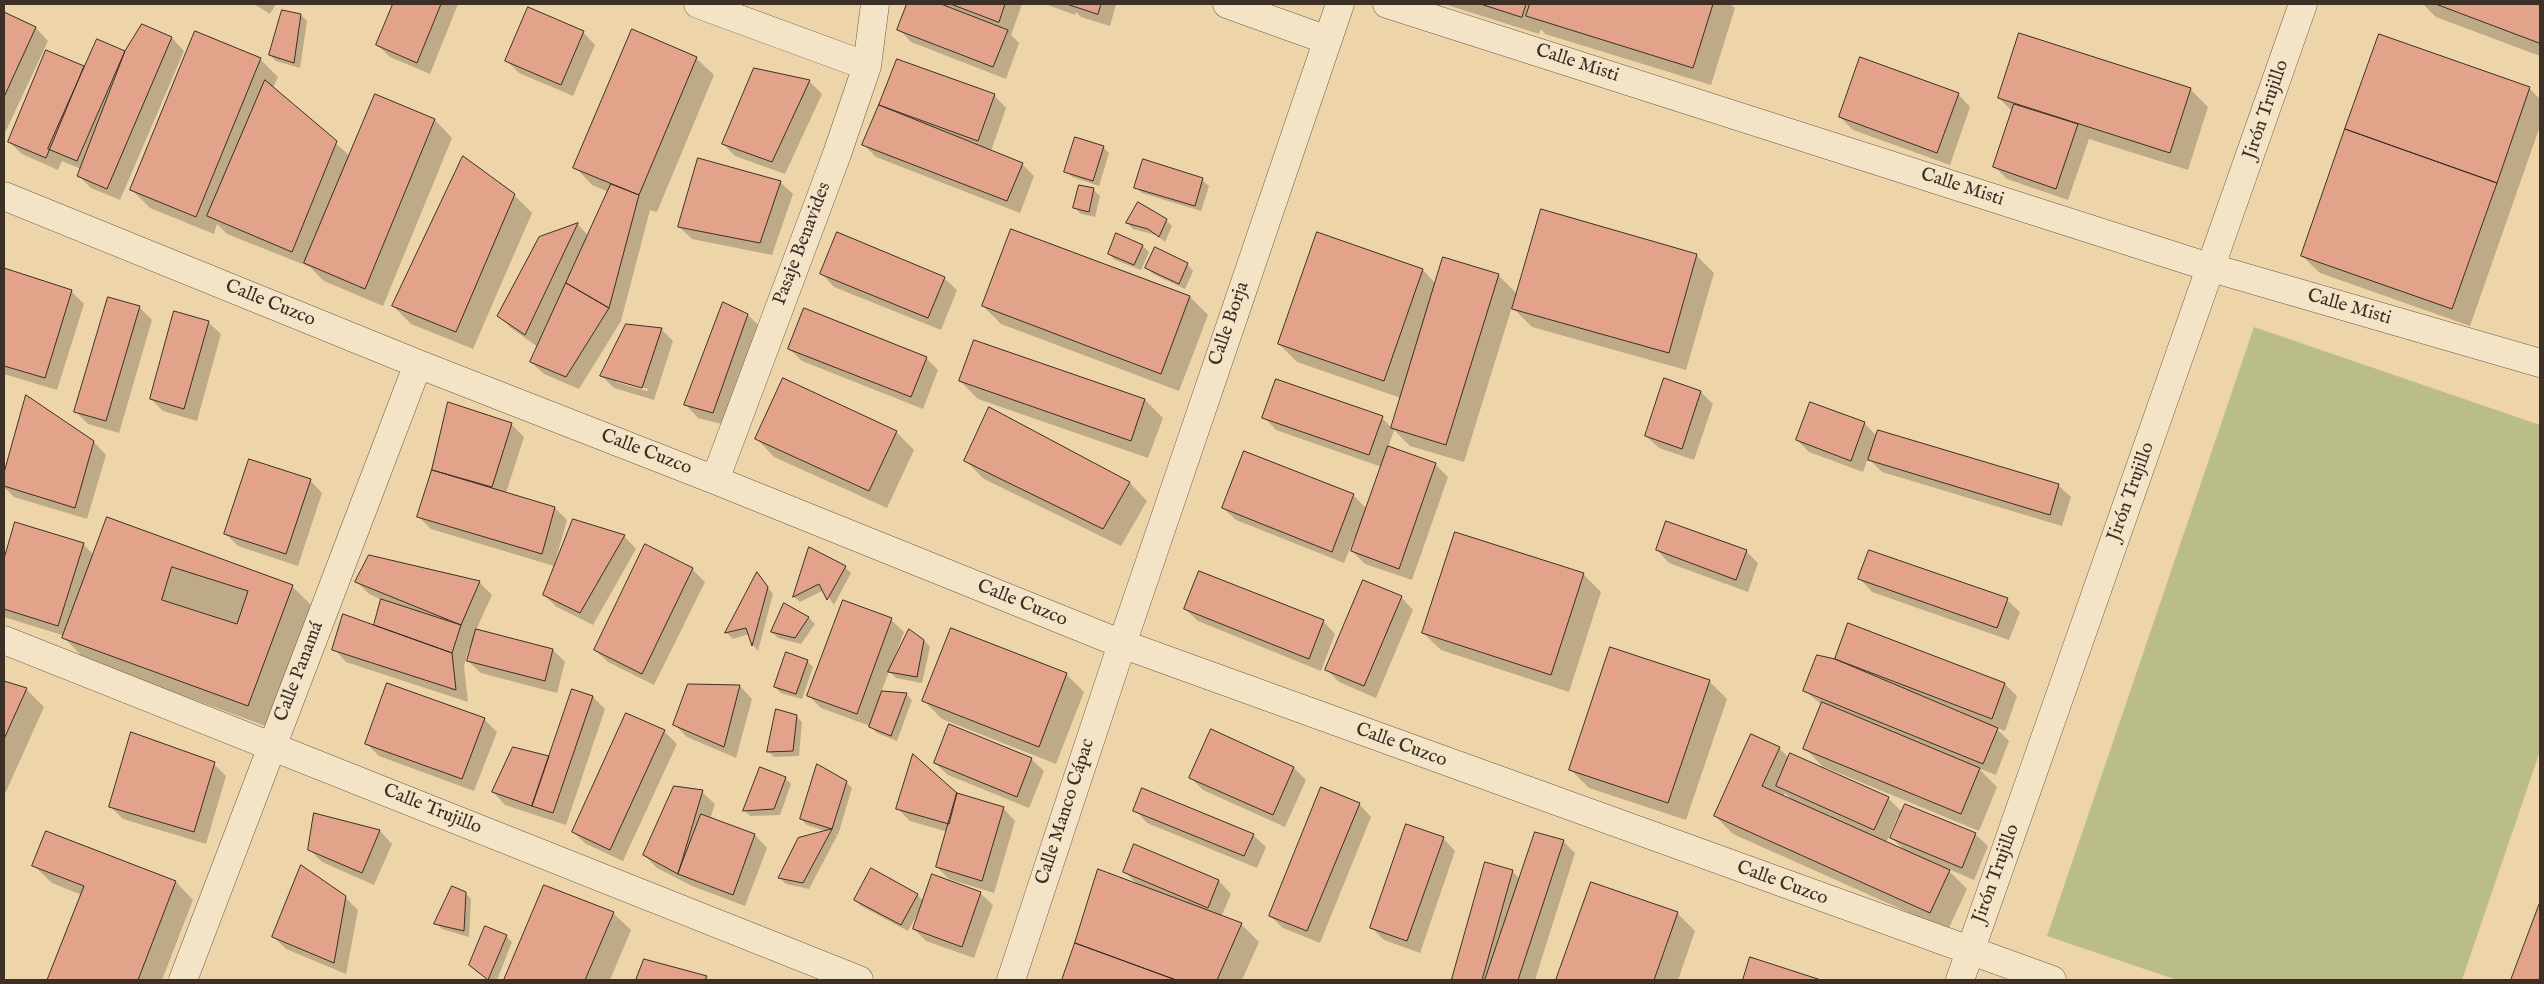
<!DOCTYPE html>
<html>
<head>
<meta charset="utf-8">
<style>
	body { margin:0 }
	#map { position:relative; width:2544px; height:984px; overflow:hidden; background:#eed5a9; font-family:"IM FELL English",serif }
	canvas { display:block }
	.frame { position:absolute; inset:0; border:5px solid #3b2f26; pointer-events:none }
</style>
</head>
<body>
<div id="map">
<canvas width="2544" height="984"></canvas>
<div class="frame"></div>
</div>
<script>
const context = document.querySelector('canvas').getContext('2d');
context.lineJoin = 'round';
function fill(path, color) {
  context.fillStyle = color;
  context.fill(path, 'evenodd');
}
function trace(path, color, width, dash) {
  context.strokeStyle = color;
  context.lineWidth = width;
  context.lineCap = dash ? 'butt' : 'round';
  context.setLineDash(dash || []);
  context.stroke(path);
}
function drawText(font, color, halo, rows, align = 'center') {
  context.font = font + ' "IM FELL English",serif';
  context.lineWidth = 4.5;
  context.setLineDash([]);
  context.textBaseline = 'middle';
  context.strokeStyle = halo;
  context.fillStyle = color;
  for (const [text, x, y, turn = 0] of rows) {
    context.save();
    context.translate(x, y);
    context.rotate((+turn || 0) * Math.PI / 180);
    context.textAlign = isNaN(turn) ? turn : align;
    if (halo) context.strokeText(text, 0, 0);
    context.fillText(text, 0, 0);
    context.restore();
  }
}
const green = new Path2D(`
	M 2254,327 L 2540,425 L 2540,751 L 2462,980 L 2177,980 L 2047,936 Z`);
const shadow = new Path2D(`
	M 254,4 L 276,4 L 270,14 Z
	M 394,4 L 458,4 L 430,74 L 390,57 L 377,45 Z
	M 909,4 L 1022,4 L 1011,35 L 1019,43 L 1006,79 L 911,42 L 899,29 Z
	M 1045,4 L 1116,4 L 1110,26 L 1081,17 L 1076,12 L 1075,15 Z
	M 1444,4 L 1730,4 L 1735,8 L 1711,85 L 1545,34 L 1541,29 L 1539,34 Z
	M 2423,4 L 2540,4 L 2540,56 L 2436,17 Z
	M 4,13 L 36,28 L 48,41 L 4,135 Z
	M 301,15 L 307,21 L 300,68 L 276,61 L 270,55 Z
	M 142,25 L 172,38 L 184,51 L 120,200 L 91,188 L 79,176 L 81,169 L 62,161 L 58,170 L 22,154 L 9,142 L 47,51 L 85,67 L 97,40 L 126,53 Z
	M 583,32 L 595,45 L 573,96 L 519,73 L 507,61 Z
	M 696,58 L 714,75 L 657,212 L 650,210 L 621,321 L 579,389 L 544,374 L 531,362 L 538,347 L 511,328 L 499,316 L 540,238 L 578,225 L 589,236 L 609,192 L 592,185 L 575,167 Z
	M 260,59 L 278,77 L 273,88 L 350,156 L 376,96 L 435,120 L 452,138 L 383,306 L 324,281 L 310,267 L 227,234 L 217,224 L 214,234 L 150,208 L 132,190 Z
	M 898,60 L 994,95 L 1006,108 L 991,151 L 1022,164 L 1034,176 L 1020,213 L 876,157 L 864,145 Z
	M 755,70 L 810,82 L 822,94 L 785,174 L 735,156 L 723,144 Z
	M 2529,88 L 2540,99 L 2540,126 L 2470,326 L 2320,273 L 2302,256 Z
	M 2190,89 L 2208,107 L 2188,170 L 2089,139 L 2068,200 L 2007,179 L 1994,166 L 2013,112 L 1999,98 Z
	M 1958,94 L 1970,107 L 1950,165 L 1853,130 L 1840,117 Z
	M 1103,147 L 1109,153 L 1099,186 L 1072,177 L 1066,171 Z
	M 1202,180 L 1209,186 L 1201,211 L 1142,193 L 1136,187 Z
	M 780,182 L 793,194 L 772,255 L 692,239 L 679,227 Z
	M 1080,186 L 1094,190 L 1100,196 L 1095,217 L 1081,214 L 1075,208 Z
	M 514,195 L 532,213 L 473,349 L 411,324 L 393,306 Z
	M 1166,220 L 1172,226 L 1165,242 L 1156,235 L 1133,229 L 1127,223 Z
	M 1012,231 L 1190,297 L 1208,315 L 1179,391 L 1001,324 L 983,306 Z
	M 1317,234 L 1423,270 L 1436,284 L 1498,275 L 1518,295 L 1696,255 L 1714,273 L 1686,370 L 1532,327 L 1514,309 L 1517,298 L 1515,297 L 1464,462 L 1410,446 L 1394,430 L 1388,448 L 1436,465 L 1448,477 L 1412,580 L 1365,564 L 1352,551 L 1357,538 L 1355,537 L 1344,563 L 1236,520 L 1223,508 L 1245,453 L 1354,496 L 1367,509 L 1382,467 L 1276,430 L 1264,417 L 1382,418 L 1392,428 L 1401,398 L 1297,362 L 1279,344 Z
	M 1117,235 L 1143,246 L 1149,252 L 1141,270 L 1115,260 L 1109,254 Z
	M 1187,264 L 1193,271 L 1185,289 L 1153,274 L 1147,268 Z
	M 4,270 L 71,291 L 84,304 L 57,390 L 4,374 Z
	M 822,274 L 944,278 L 957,290 L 941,330 L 834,287 Z
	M 139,307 L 152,320 L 119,433 L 88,424 L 75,411 Z
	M 748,315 L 760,327 L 725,425 L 698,418 L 686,405 Z
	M 208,322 L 221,334 L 197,421 L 163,411 L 151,399 Z
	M 661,329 L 673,341 L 654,400 L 614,388 L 601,375 ZM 616,379 L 648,389 L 647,391 L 616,382 Z
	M 975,341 L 1145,400 L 1163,418 L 1148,458 L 978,399 L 960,381 Z
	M 789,349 L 926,358 L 938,370 L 923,409 L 802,361 Z
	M 1701,392 L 1713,404 L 1694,460 L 1659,448 L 1646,436 Z
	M 27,397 L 94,442 L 106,455 L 87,519 L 14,497 L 4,487 L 4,478 Z
	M 448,404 L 511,424 L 524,437 L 506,493 L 555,508 L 567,520 L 554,566 L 431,529 L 419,517 Z
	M 989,409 L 1130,483 L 1147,501 L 1121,546 L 984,479 L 966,461 Z
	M 1864,423 L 1877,436 L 2058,485 L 2071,497 L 2062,526 L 1882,472 L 1868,458 L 1863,472 L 1809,452 L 1797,440 Z
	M 896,432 L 914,450 L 887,508 L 774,457 L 757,439 Z
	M 310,480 L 322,493 L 298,566 L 238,546 L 225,533 Z
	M 16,524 L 83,544 L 94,555 L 292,586 L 314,608 L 271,728 L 86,660 L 64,638 L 65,636 L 4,617 L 4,563 Z
	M 624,536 L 636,549 L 593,625 L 557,607 L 544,595 Z
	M 809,549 L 845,567 L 851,573 L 834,605 L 824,590 L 800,602 L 794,597 Z
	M 1657,550 L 1746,551 L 1758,563 L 1748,592 L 1669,563 Z
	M 370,557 L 480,583 L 492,595 L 476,630 L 553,650 L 565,662 L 557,693 L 481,673 L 468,661 L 472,649 L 469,648 L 464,666 L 468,702 L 346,662 L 334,649 L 375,626 L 382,600 L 369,594 L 357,582 Z
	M 692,569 L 705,582 L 654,685 L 608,662 L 595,650 Z
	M 757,574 L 773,594 L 758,651 L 753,645 L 749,634 L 733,639 L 727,633 Z
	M 1583,574 L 1601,592 L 1569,692 L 1441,650 L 1423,633 Z
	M 1860,579 L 2007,600 L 2020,612 L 2009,640 L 1872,592 Z
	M 1401,597 L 1413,610 L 1376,698 L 1339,682 L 1327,670 Z
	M 785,605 L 809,618 L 815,624 L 801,644 L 778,638 L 772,632 Z
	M 1185,609 L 1323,621 L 1335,634 L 1321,671 L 1198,621 Z
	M 891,620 L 904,632 L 893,661 L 924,640 L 930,647 L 922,683 L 896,678 L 889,671 L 881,693 L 906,694 L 912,700 L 897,741 L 877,733 L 870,726 L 821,708 L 808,695 Z
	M 1849,625 L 2005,684 L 2017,696 L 2005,731 L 1995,727 L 2009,741 L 1996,775 L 1978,768 L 1997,787 L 1979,831 L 1822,766 L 1805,748 L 1822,705 L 1804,690 L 1836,661 Z
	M 807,661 L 813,667 L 802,699 L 781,693 L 775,687 Z
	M 1066,674 L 1084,692 L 1056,764 L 942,719 L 924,701 Z
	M 1709,681 L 1727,699 L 1686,820 L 1589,788 L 1571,770 Z
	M 4,682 L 26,689 L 44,707 L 4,796 Z
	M 689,685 L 740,686 L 752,699 L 736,758 L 687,737 L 675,725 Z
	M 593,697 L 605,709 L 566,825 L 505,805 L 493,792 L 513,748 L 550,758 Z
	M 796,716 L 802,722 L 799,756 L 774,757 L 768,751 Z
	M 484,719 L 497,732 L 474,791 L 379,756 L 367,744 Z
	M 664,731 L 677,744 L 623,861 L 586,844 L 573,832 Z
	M 1211,731 L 1294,768 L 1306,780 L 1285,827 L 1203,790 L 1191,778 Z
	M 1779,748 L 1789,758 L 1888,798 L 1902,812 L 1975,834 L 1988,846 L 1974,880 L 1946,868 L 1967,889 L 1948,930 L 1733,834 L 1715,816 ZM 1785,793 L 1792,800 L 1783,796 ZM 1898,816 L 1900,817 L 1892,838 L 1905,851 L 1886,843 Z
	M 1031,759 L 1044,771 L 1029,808 L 948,775 L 935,763 Z
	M 214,764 L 226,776 L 206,844 L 123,819 L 110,806 Z
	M 785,778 L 791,784 L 780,815 L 750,816 L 744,810 Z
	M 846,782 L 852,788 L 838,835 L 835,834 L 837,836 L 809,889 L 786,884 L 780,878 L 828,832 L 807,825 L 801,819 Z
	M 702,792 L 715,804 L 710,819 L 755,835 L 767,848 L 745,906 L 692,886 L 657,868 L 644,855 Z
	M 956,794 L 1003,808 L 1015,821 L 994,893 L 949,879 L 937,867 L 948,832 L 910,821 L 898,809 Z
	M 1359,804 L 1371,817 L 1320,943 L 1283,928 L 1270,916 Z
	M 1135,810 L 1253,835 L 1266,847 L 1257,868 L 1147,823 Z
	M 315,815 L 380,831 L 392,844 L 374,885 L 322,862 L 309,849 Z
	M 47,833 L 176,882 L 193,900 L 162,980 L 48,980 L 82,895 L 52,883 L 34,866 Z
	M 1443,838 L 1455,851 L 1420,953 L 1384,940 L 1371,927 Z
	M 1563,841 L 1575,853 L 1535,980 L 1454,980 L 1512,871 L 1520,879 Z
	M 1135,846 L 1219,881 L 1231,894 L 1221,917 L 1241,924 L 1259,942 L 1242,980 L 1063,980 L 1077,944 L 1138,885 L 1124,871 Z
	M 1591,883 L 1677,913 L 1695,931 L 1678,980 L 1558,980 Z
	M 545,886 L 613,913 L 631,930 L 610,980 L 505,980 Z
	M 465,893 L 471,899 L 469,937 L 442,929 L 436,923 Z
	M 980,893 L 993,905 L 974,958 L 926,941 L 914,929 L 922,906 L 908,931 L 861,906 L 855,900 L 917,895 L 924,901 Z
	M 345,897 L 358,910 L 346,974 L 286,949 L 273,936 Z
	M 2540,902 L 2540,980 L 2512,980 Z
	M 506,936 L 512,942 L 497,980 L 489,980 L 476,971 Z
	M 1751,959 L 1817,980 L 1744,980 Z
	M 645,960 L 706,977 L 710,980 L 637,980 Z`);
const building = new Path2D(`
	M 393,4 L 441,4 L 417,63 L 376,45 Z
	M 907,4 L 941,4 L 1008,30 L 993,67 L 897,30 Z
	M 951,4 L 1005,4 L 999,22 Z
	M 1067,4 L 1101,4 L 1098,14 Z
	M 1481,4 L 1526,4 L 1522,17 Z
	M 1530,4 L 1713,4 L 1693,68 L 1526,16 Z
	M 2436,4 L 2540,4 L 2540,43 Z
	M 528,7 L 584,31 L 561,85 L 505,61 Z
	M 282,10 L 301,14 L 294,63 L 269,55 Z
	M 4,12 L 36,27 L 4,97 Z
	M 142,24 L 172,37 L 107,189 L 77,176 L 125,51 Z
	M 632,29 L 697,57 L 639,195 L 573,168 Z
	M 195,31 L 261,58 L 196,217 L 130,190 Z
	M 2019,33 L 2191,88 L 2170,153 L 1998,98 Z
	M 2379,34 L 2530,87 L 2497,183 L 2345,129 Z
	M 97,39 L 125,51 L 77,161 L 48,149 Z
	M 46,50 L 84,66 L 46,158 L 8,142 Z
	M 1860,57 L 1959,93 L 1937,153 L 1839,117 Z
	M 897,59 L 995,94 L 978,141 L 879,105 Z
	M 754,68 L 810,80 L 772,162 L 722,144 Z
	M 265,80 L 337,141 L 292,252 L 207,216 Z
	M 375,94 L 435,119 L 365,289 L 304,263 Z
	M 2014,104 L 2078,124 L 2056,189 L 1993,167 Z
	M 879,105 L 1023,163 L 1007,201 L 862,145 Z
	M 2345,129 L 2497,183 L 2452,309 L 2301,256 Z
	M 1075,137 L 1104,146 L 1093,181 L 1064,172 Z
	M 463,156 L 515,194 L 456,332 L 392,306 Z
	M 698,158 L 781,181 L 760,243 L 678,227 Z
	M 1143,159 L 1203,178 L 1195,206 L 1134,188 Z
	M 611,184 L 639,195 L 609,308 L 566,283 Z
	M 1079,185 L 1094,188 L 1089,212 L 1073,208 Z
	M 1138,202 L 1167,219 L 1159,237 L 1148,229 L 1126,223 Z
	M 1541,209 L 1697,254 L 1669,353 L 1512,309 Z
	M 578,223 L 525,335 L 497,316 L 539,237 Z
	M 1011,229 L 1190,296 L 1161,374 L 982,306 Z
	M 837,232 L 945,277 L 928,318 L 820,274 Z
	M 1317,232 L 1423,269 L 1384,381 L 1278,344 Z
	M 1116,233 L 1143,245 L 1134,265 L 1108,254 Z
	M 1155,247 L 1188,263 L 1179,284 L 1145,268 Z
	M 1443,257 L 1499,274 L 1446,445 L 1391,428 Z
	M 4,268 L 72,290 L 45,378 L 4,366 Z
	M 566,283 L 609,308 L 566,377 L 530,362 Z
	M 108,297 L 140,306 L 106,421 L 74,412 Z
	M 723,302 L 748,314 L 713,413 L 684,405 Z
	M 804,308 L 927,357 L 911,397 L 788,349 Z
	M 174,311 L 209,321 L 184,409 L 150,399 Z
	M 626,324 L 662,328 L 642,388 L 600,376 Z
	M 974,340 L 1145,399 L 1131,441 L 959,381 Z
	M 783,378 L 897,431 L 869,491 L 755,439 Z
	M 1664,378 L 1701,391 L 1682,449 L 1645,436 Z
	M 1276,379 L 1383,416 L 1369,455 L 1262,418 Z
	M 26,395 L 94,441 L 75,508 L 4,486 L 4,473 Z
	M 448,402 L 512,423 L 492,487 L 432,470 Z
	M 1810,402 L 1865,422 L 1851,461 L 1796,440 Z
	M 989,407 L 1130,482 L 1103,529 L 964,461 Z
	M 1878,430 L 2059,484 L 2050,515 L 1868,460 Z
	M 1388,446 L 1436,463 L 1399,569 L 1351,551 Z
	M 1244,451 L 1354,494 L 1332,552 L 1222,508 Z
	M 249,459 L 311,479 L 286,554 L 224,534 Z
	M 432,470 L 555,507 L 542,554 L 417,517 Z
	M 107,517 L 293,585 L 248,706 L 62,638 Z
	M 573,519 L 625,535 L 580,613 L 543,595 Z
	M 1666,521 L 1747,550 L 1736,580 L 1656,550 Z
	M 15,522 L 84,543 L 58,626 L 4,609 L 4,559 Z
	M 1455,532 L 1584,573 L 1551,675 L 1422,633 Z
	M 645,544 L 693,568 L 642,674 L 594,650 Z
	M 809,547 L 846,566 L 827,600 L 819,584 L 793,597 Z
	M 1869,550 L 2008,598 L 1997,628 L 1858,579 Z
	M 369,555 L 480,581 L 461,625 L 355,582 Z
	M 172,567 L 248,591 L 237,624 L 162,600 Z
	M 1199,571 L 1324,620 L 1309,659 L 1184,609 Z
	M 757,572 L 768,587 L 752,646 L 746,628 L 725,633 Z
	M 1363,580 L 1402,596 L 1364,686 L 1325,670 Z
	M 381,599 L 461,625 L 452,653 L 374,625 Z
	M 843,600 L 892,618 L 857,714 L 807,696 Z
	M 784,603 L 809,617 L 795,638 L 771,632 Z
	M 343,614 L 452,653 L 456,690 L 332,650 Z
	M 1848,623 L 2005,683 L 1992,719 L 1835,659 Z
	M 951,628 L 1067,673 L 1039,747 L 922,701 Z
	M 476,629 L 553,649 L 545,681 L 467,661 Z
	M 909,629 L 924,640 L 917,677 L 888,672 Z
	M 1610,647 L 1710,680 L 1668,803 L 1569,770 Z
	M 786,652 L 808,660 L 796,694 L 774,687 Z
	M 1817,655 L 1835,659 L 1998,728 L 1983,764 L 1803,691 Z
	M 4,681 L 27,688 L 4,739 Z
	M 387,683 L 485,718 L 462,779 L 365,744 Z
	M 688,684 L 740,685 L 724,747 L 673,725 Z
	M 572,689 L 593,696 L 553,813 L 532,806 Z
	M 882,691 L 907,693 L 891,736 L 869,727 Z
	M 1822,702 L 1980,768 L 1961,814 L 1803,749 Z
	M 776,709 L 797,715 L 793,751 L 767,752 Z
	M 626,713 L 665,730 L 610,850 L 572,832 Z
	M 949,724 L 1032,758 L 1017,797 L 934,763 Z
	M 1211,729 L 1294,767 L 1273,815 L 1189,778 Z
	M 131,732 L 215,762 L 194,832 L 109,807 Z
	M 1751,734 L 1780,747 L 1762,786 L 1950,870 L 1930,913 L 1714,816 Z
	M 513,747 L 549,756 L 532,806 L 492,792 Z
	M 1790,753 L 1889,797 L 1874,830 L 1776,786 Z
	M 913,754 L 957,793 L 949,824 L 896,809 Z
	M 817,764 L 847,781 L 832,829 L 800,819 Z
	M 760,767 L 786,777 L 774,809 L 743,811 Z
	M 674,786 L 703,790 L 678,874 L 643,855 Z
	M 1321,787 L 1360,803 L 1307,931 L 1269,916 Z
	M 1142,788 L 1254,834 L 1244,856 L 1133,811 Z
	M 957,793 L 1004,807 L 982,881 L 936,867 Z
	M 1905,804 L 1976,833 L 1962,868 L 1890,838 Z
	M 314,813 L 380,830 L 362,873 L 308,850 Z
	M 701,814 L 755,834 L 733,895 L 678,874 Z
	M 1406,824 L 1444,837 L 1407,941 L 1370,928 Z
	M 832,829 L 803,883 L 778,878 L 798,838 Z
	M 46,831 L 176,881 L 138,980 L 47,980 L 84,886 L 32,866 Z
	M 1535,832 L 1564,840 L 1518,980 L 1485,980 Z
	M 1134,844 L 1219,880 L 1208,908 L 1123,872 Z
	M 1485,862 L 1513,870 L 1482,980 L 1455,980 L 1452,979 Z
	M 301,865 L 346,896 L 334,963 L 272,937 Z
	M 871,868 L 918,894 L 901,925 L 854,900 Z
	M 1098,869 L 1242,923 L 1217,980 L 1176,980 L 1075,943 Z
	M 932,874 L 981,892 L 962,947 L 913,929 Z
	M 1591,882 L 1678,912 L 1654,980 L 1556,980 Z
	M 544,885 L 614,912 L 585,980 L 504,980 Z
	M 452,886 L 466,892 L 464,931 L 434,924 Z
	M 2540,902 L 2540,980 L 2511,980 Z
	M 485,926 L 507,935 L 488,980 L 469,965 Z
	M 1075,943 L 1176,980 L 1062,980 Z
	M 1750,957 L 1821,980 L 1743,980 Z
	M 644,959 L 707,976 L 705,980 L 636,980 Z`);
const minor = new Path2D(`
	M 698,4 L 867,66
	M 1227,4 L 1327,40
	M 1387,4 L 2212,268 L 2540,363
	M 4,196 L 418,364 L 715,480 L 1122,644 L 2052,980
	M 715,480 L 837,154 L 867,66 L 875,4
	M 4,640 L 859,980
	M 183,980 L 418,364
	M 1011,980 L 1122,644 L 1340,4
	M 1960,980 L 2303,4`);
const streetNames = [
	["Calle Misti",1577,64,18],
	["Jirón Trujillo",2267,110,-71],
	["Calle Misti",1962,188,18],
	["Pasaje Benavides",803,244,-69],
	["Calle Cuzco",270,304,22],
	["Calle Misti",2349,308,16],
	["Calle Borja",1230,324,-71],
	["Calle Cuzco",646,453,21],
	["Jirón Trujillo",2132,492,-70],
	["Calle Cuzco",1022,604,22],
	["Calle Panamá",300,672,-69],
	["Calle Cuzco",1401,746,20],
	["Calle Trujillo",432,810,22],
	["Calle Manco Cápac",1066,812,-72],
	["Jirón Trujillo",1997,874,-70],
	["Calle Cuzco",1782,884,20]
];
fill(green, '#bbbd86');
fill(shadow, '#0003');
fill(building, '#e3a28a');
trace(building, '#3b2f26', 1);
trace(minor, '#685847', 29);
trace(minor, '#f4e4c7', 28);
drawText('19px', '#3b2f26', '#f4e4c7', streetNames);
</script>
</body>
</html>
